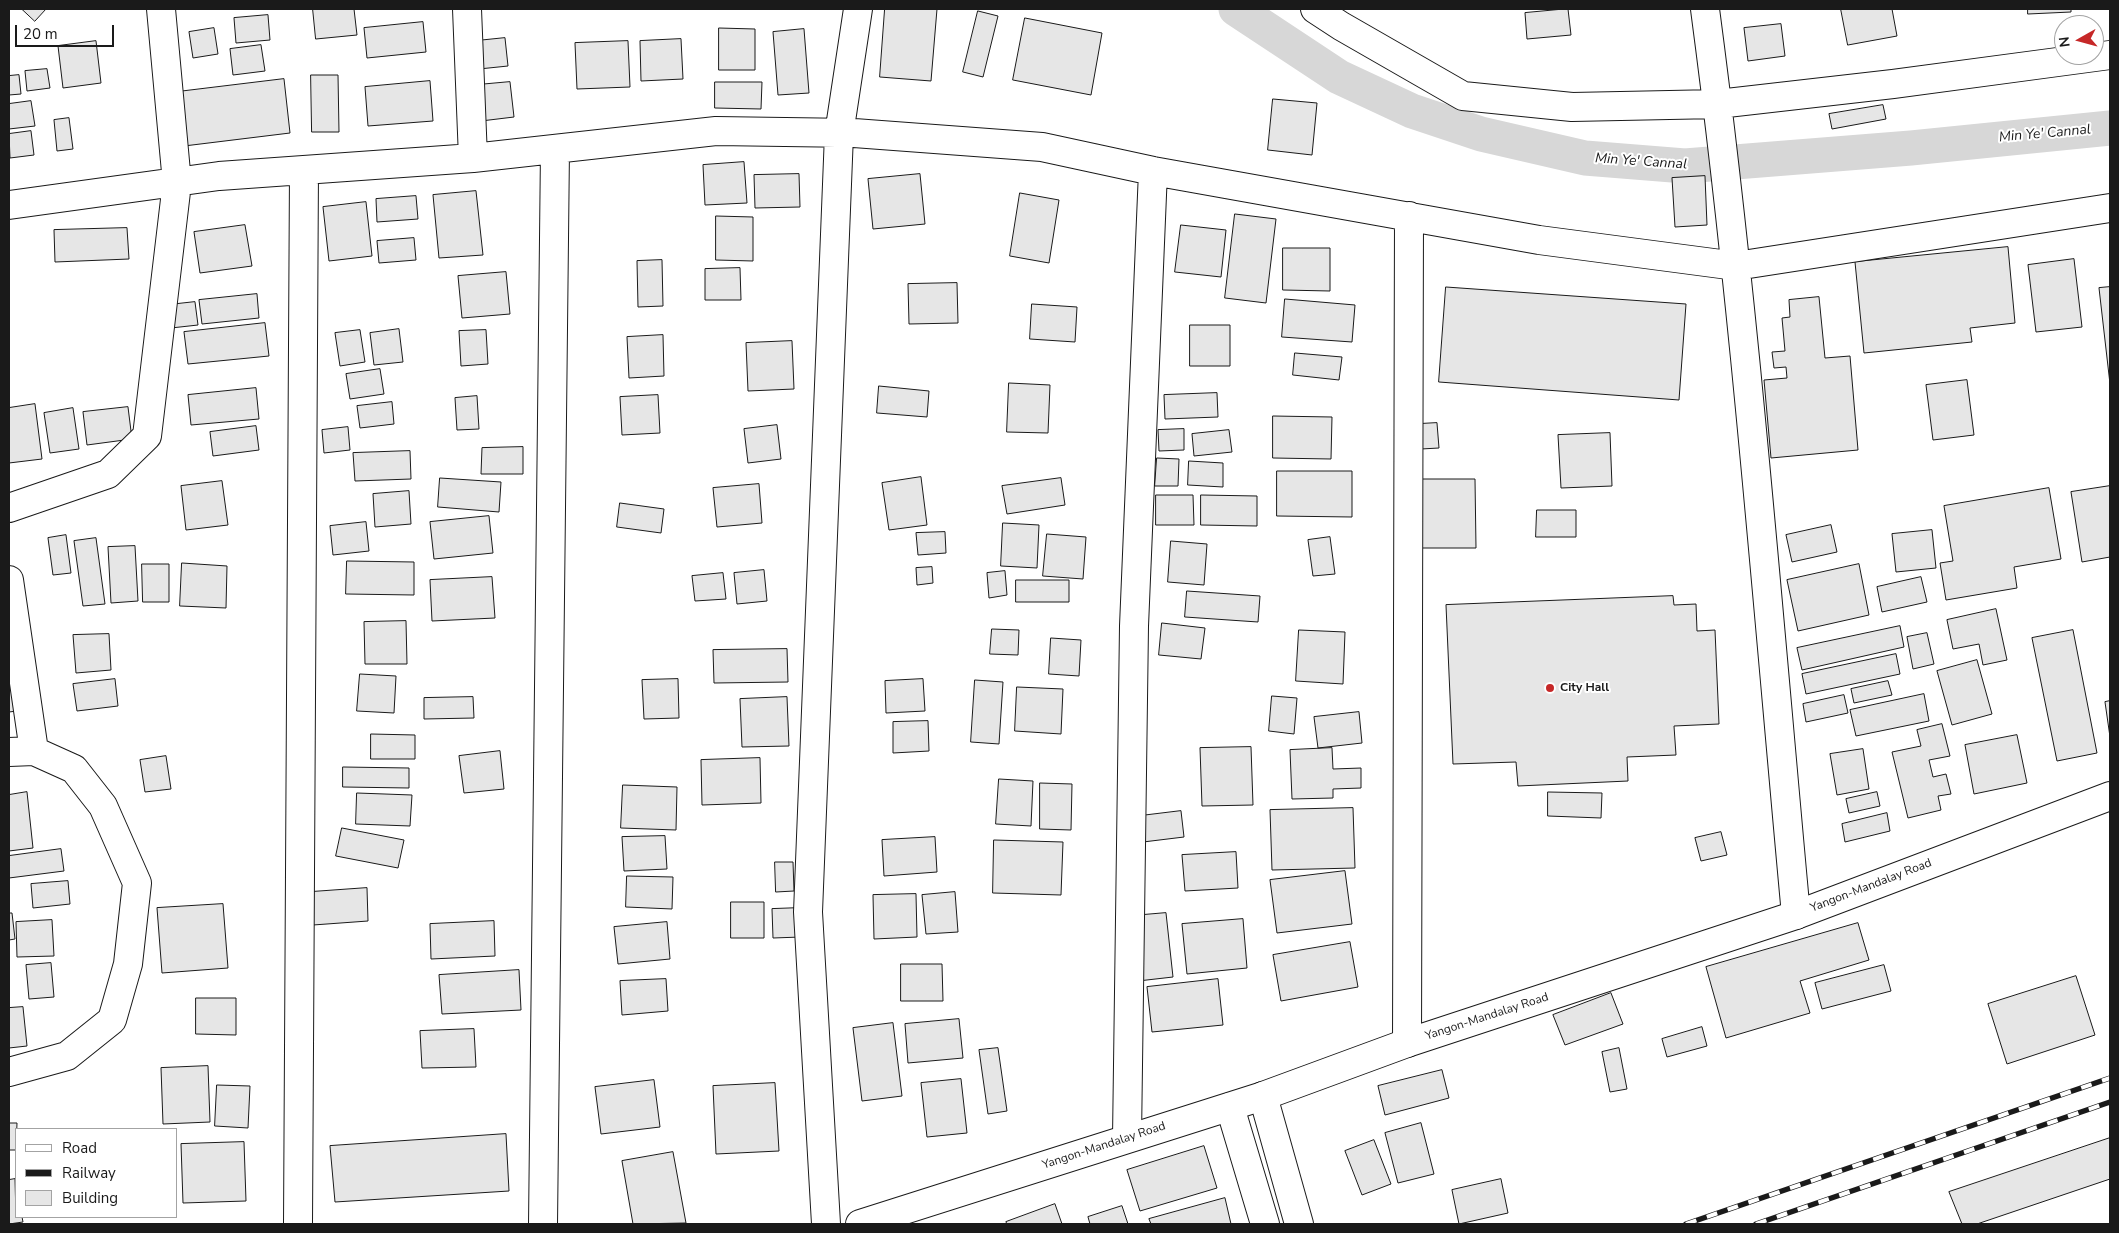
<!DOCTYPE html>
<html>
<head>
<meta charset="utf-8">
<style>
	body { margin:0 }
	#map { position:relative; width:2119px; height:1233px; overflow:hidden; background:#fff; font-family:"Nunito Sans",sans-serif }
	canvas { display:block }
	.frame { position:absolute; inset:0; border:10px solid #1a1a1a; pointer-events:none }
	.legend { position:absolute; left:15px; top:1128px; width:162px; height:90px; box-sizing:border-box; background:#fff; border:1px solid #a3a3a3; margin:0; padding:6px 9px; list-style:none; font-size:15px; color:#1a1a1a }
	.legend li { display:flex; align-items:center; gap:10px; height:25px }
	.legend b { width:25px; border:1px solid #a3a3a3 }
	.north { position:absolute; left:2054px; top:15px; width:50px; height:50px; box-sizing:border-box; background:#fff; border:1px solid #a3a3a3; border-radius:50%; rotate:263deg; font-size:14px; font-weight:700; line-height:20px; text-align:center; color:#1a1a1a }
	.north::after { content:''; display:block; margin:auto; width:18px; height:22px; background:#c62828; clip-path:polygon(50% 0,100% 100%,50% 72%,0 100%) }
	.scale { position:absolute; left:15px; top:25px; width:99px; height:22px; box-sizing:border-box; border:2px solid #1a1a1a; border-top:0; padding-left:6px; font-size:15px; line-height:18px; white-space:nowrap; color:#1a1a1a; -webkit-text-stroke:4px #fff; paint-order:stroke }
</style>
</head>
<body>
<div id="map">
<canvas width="2119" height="1233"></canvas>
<div class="frame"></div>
<ul class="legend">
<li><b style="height:6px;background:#fff"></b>Road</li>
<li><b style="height:6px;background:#1a1a1a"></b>Railway</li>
<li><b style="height:14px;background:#e6e6e6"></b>Building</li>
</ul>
<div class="north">N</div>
<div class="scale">20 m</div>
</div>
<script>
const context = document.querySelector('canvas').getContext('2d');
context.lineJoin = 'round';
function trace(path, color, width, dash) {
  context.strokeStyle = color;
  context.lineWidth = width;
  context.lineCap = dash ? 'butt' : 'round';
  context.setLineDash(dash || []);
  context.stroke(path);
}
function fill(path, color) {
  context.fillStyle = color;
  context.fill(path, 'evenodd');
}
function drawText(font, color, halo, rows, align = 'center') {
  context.font = font + ' "Nunito Sans",sans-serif';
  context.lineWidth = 4;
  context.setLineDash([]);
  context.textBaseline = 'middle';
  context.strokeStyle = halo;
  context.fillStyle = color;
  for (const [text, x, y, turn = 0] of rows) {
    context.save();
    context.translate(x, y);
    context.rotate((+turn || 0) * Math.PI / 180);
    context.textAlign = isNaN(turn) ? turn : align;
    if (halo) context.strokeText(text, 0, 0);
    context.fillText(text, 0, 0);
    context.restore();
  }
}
const canal = new Path2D(`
	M 1236,9 L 1339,77 L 1412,111 L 1481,134 L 1585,158 L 1685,166 L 1911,148 L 2110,128`);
const building = new Path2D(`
	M 22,9 L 46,9 L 35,21 Z
	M 313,9 L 354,9 L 357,35 L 316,39 Z
	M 885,9 L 937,9 L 931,81 L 880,77 Z
	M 1568,9 L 1571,35 L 1527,39 L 1525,13 Z
	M 1841,9 L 1892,9 L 1897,36 L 1848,45 Z
	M 2028,9 L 2071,9 L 2071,12 L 2028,14 Z
	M 978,11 L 998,16 L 983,77 L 963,72 Z
	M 268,15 L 270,40 L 236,43 L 234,18 Z
	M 1025,18 L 1102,33 L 1091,95 L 1013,80 Z
	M 423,22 L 426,52 L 367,58 L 364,28 Z
	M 1781,24 L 1785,56 L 1748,61 L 1744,28 Z
	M 214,28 L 218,54 L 193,58 L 189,32 Z
	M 719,28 L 755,29 L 755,70 L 719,70 Z
	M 804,29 L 809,93 L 778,95 L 773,32 Z
	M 505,38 L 508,66 L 479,69 L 476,41 Z
	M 681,39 L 683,79 L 641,81 L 640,41 Z
	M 96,41 L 101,83 L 63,88 L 58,46 Z
	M 628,41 L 630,87 L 577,89 L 575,43 Z
	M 261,45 L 265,71 L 233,75 L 230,49 Z
	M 47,69 L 50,88 L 27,91 L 25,71 Z
	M 19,75 L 21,94 L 9,95 L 9,76 Z
	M 311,75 L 338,75 L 339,132 L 312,132 Z
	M 284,79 L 290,133 L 184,146 L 177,92 Z
	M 430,81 L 433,121 L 368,126 L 365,87 Z
	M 510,82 L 514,117 L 481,121 L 477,85 Z
	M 715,82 L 762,82 L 761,109 L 715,108 Z
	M 1273,99 L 1317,103 L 1312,155 L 1268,150 Z
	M 31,101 L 35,126 L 9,129 L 9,104 Z
	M 1883,105 L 1886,119 L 1832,129 L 1829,114 Z
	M 69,118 L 73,149 L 57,151 L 54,120 Z
	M 31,131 L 34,155 L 10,158 L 9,134 Z
	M 744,162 L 747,203 L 705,205 L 703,165 Z
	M 799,174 L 800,207 L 755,208 L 754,175 Z
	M 920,174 L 925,224 L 873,229 L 868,179 Z
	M 1705,176 L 1707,225 L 1675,227 L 1672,178 Z
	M 476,191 L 483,255 L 439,258 L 433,195 Z
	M 1020,193 L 1059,200 L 1049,263 L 1010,256 Z
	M 416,196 L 418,219 L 377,222 L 376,199 Z
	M 366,202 L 372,256 L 329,261 L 323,207 Z
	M 1235,214 L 1276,219 L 1266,303 L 1225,298 Z
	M 716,216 L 753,217 L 753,261 L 716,260 Z
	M 245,225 L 252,266 L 200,273 L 194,232 Z
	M 1181,225 L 1226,230 L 1221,277 L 1175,272 Z
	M 127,228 L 129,259 L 55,262 L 54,230 Z
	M 414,238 L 416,260 L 379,263 L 377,241 Z
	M 2008,247 L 2015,323 L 1970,328 L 1972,342 L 1864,353 L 1855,262 Z
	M 1283,248 L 1330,248 L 1330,291 L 1283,290 Z
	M 2074,259 L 2082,327 L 2036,332 L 2028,265 Z
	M 662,260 L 663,306 L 638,307 L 637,261 Z
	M 740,268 L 741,300 L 705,300 L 705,269 Z
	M 506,272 L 510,314 L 462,318 L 458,276 Z
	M 957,283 L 958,323 L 909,324 L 908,284 Z
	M 1446,287 L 1686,304 L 1679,400 L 1439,382 Z
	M 2110,287 L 2110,384 L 2099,288 Z
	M 257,294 L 259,318 L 202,324 L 199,300 Z
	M 1819,297 L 1825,358 L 1850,356 L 1858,450 L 1771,458 L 1764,380 L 1787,378 L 1786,367 L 1774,368 L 1772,352 L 1785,351 L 1782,318 L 1790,317 L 1789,300 Z
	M 1285,299 L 1355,305 L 1352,342 L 1282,337 Z
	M 195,302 L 198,325 L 171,328 L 168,305 Z
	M 1032,304 L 1077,307 L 1075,342 L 1030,339 Z
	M 265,323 L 269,356 L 188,364 L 184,332 Z
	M 1190,325 L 1230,325 L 1230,366 L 1190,366 Z
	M 399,329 L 403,362 L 374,365 L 370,333 Z
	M 360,330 L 365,362 L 340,366 L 335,333 Z
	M 486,330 L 488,364 L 461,366 L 459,331 Z
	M 663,335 L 664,376 L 629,378 L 627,337 Z
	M 792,341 L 794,389 L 748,391 L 746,343 Z
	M 1295,353 L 1342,357 L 1339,380 L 1293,375 Z
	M 380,369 L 384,394 L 350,399 L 346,374 Z
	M 1967,380 L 1974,435 L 1933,440 L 1926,385 Z
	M 1009,383 L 1050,385 L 1048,433 L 1007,432 Z
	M 879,386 L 929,391 L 927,417 L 877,413 Z
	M 256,388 L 259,419 L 191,425 L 188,395 Z
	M 1217,393 L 1218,417 L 1165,419 L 1164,395 Z
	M 658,395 L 660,433 L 622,435 L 620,397 Z
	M 477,396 L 479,429 L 457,430 L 455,398 Z
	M 392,402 L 394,424 L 360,428 L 357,406 Z
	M 35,404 L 42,459 L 9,463 L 9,408 Z
	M 128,407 L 132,439 L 87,445 L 83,412 Z
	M 73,408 L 79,449 L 50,453 L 44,413 Z
	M 1273,416 L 1332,417 L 1331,459 L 1273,458 Z
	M 1437,423 L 1439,448 L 1421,449 L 1419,424 Z
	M 777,425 L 781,459 L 748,463 L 744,429 Z
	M 256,426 L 259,450 L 213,456 L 210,432 Z
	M 348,427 L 350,450 L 324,453 L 322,430 Z
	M 1184,429 L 1184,450 L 1159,451 L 1158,430 Z
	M 1229,430 L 1232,452 L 1194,456 L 1192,434 Z
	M 1610,433 L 1612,486 L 1561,488 L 1558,435 Z
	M 523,447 L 523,474 L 481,474 L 482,448 Z
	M 410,451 L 411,479 L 355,481 L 353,453 Z
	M 1157,458 L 1179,459 L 1178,486 L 1155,486 Z
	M 1189,461 L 1223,463 L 1223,487 L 1188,485 Z
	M 1277,471 L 1352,471 L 1352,517 L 1277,516 Z
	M 921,477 L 927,525 L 889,530 L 882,483 Z
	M 440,478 L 501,482 L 499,512 L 438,507 Z
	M 1061,478 L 1065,505 L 1007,514 L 1002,486 Z
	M 1420,479 L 1475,479 L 1476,548 L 1420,548 Z
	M 222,481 L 228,525 L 186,530 L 181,486 Z
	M 759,484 L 762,523 L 717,527 L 713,488 Z
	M 2110,486 L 2110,557 L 2082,562 L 2071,492 Z
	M 2049,488 L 2061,559 L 2014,567 L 2017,588 L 1946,600 L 1940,563 L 1953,561 L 1944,506 Z
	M 409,491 L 411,524 L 375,527 L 373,494 Z
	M 1156,495 L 1193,495 L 1194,525 L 1156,525 Z
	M 1201,495 L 1257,496 L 1257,526 L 1201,525 Z
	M 620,503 L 664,509 L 661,533 L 617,527 Z
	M 1537,510 L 1576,510 L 1576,537 L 1536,537 Z
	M 489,516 L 493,553 L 434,559 L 430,522 Z
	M 366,522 L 369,551 L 333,555 L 330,526 Z
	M 1003,523 L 1039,525 L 1037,568 L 1001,566 Z
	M 1831,525 L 1837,552 L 1792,562 L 1786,535 Z
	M 1932,530 L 1936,568 L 1896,572 L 1892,534 Z
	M 945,532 L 946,553 L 918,555 L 916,533 Z
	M 1047,534 L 1086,537 L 1083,579 L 1043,576 Z
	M 66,535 L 71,573 L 53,575 L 48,538 Z
	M 1330,537 L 1335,574 L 1313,576 L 1308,540 Z
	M 96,538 L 105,604 L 83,606 L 74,541 Z
	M 1171,541 L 1207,544 L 1204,585 L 1168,582 Z
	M 135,546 L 138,601 L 111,603 L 108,547 Z
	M 347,561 L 414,562 L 414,595 L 346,594 Z
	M 182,563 L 227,566 L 226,608 L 180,606 Z
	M 142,564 L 169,564 L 169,602 L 143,602 Z
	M 1859,564 L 1869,615 L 1798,631 L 1787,580 Z
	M 932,567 L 933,583 L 917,585 L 916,568 Z
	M 764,570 L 767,601 L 737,604 L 734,573 Z
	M 1005,571 L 1007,595 L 989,598 L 987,573 Z
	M 723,573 L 726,599 L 695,601 L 692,576 Z
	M 492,577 L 495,618 L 432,621 L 430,580 Z
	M 1921,577 L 1927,602 L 1882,612 L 1877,587 Z
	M 1016,580 L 1069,580 L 1069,602 L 1016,602 Z
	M 1187,591 L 1260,596 L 1258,622 L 1185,617 Z
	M 1673,596 L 1674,605 L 1696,604 L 1697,631 L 1715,630 L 1719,724 L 1674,726 L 1676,755 L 1627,757 L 1628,781 L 1518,786 L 1516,762 L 1453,764 L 1446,605 Z
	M 1996,609 L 2007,660 L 1983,665 L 1979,644 L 1953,649 L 1947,620 Z
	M 406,621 L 407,664 L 365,664 L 364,622 Z
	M 1162,623 L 1205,628 L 1201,659 L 1159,655 Z
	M 1900,626 L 1904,647 L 1802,670 L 1797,648 Z
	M 992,629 L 1019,630 L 1018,655 L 990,654 Z
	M 1299,630 L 1345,632 L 1343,684 L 1296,681 Z
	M 2073,630 L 2097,753 L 2057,761 L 2032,638 Z
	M 1927,633 L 1934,664 L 1913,669 L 1907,637 Z
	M 109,634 L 111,670 L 76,673 L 73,635 Z
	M 1051,638 L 1081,640 L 1079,676 L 1049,674 Z
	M 787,649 L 788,682 L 714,683 L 713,650 Z
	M 1896,654 L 1900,674 L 1806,694 L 1802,674 Z
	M 1977,660 L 1992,714 L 1952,725 L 1937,671 Z
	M 9,665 L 17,711 L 9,712 Z
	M 360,674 L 396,676 L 394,713 L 357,711 Z
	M 115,679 L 118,706 L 77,711 L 73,684 Z
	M 678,679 L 679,718 L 644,719 L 642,680 Z
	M 923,679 L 925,711 L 886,713 L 885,681 Z
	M 975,680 L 1003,682 L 999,744 L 971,742 Z
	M 1888,681 L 1892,695 L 1854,703 L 1851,689 Z
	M 1017,687 L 1063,689 L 1061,734 L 1015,731 Z
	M 1924,694 L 1929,721 L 1856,736 L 1850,710 Z
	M 1844,695 L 1848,713 L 1806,722 L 1803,704 Z
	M 1272,696 L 1297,698 L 1294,734 L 1269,731 Z
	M 473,697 L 474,718 L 424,719 L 424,698 Z
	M 787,697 L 789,746 L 742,747 L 740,699 Z
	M 2110,701 L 2110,737 L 2105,702 Z
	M 1359,712 L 1362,743 L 1318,748 L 1314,717 Z
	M 928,721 L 929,751 L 893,753 L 893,722 Z
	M 1942,724 L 1950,756 L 1929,760 L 1933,777 L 1946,774 L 1951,794 L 1938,796 L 1941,810 L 1908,818 L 1892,752 L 1921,746 L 1917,730 Z
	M 371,734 L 415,735 L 415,759 L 371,759 Z
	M 2017,735 L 2027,783 L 1974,794 L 1965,745 Z
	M 1251,747 L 1253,805 L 1202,806 L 1200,748 Z
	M 1332,748 L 1333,769 L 1361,768 L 1361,788 L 1333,789 L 1333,798 L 1292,799 L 1290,750 Z
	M 1863,749 L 1869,789 L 1837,795 L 1830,754 Z
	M 500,751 L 504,789 L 464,793 L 459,756 Z
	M 166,756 L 171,789 L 145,792 L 140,760 Z
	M 760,758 L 761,803 L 702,805 L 701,760 Z
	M 343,767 L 409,768 L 409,788 L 343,787 Z
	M 999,779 L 1033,781 L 1031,826 L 996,824 Z
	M 1040,783 L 1072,784 L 1071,830 L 1040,829 Z
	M 623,785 L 677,787 L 676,830 L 621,828 Z
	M 27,792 L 33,848 L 9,851 L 9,795 Z
	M 1548,792 L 1602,793 L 1601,818 L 1548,816 Z
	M 1877,792 L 1880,806 L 1849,813 L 1846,799 Z
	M 357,793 L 412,795 L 410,826 L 356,824 Z
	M 1353,808 L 1355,868 L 1272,870 L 1270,810 Z
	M 1181,811 L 1184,837 L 1143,842 L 1140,816 Z
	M 1887,813 L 1890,831 L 1845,842 L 1842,824 Z
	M 342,828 L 404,840 L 398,868 L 336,856 Z
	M 1721,832 L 1727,855 L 1701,861 L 1695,838 Z
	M 665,836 L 667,869 L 624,871 L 622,837 Z
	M 935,837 L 937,872 L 884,876 L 882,840 Z
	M 994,840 L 1063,842 L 1061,895 L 993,893 Z
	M 61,849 L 64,871 L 9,878 L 9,856 Z
	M 1236,852 L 1238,888 L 1185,891 L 1182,855 Z
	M 775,862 L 793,862 L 794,891 L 776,892 Z
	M 1345,871 L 1352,924 L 1277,933 L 1270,880 Z
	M 627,876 L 673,877 L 672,909 L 626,907 Z
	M 68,881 L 70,904 L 33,908 L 31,884 Z
	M 367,888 L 368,921 L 313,925 L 311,892 Z
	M 955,892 L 958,932 L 926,934 L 922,895 Z
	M 916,894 L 917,937 L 874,939 L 873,895 Z
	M 731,902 L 764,902 L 764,938 L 731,938 Z
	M 223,904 L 228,968 L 162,973 L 157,908 Z
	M 800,908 L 801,937 L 773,938 L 772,909 Z
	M 9,913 L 12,913 L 15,939 L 9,940 Z
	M 1166,913 L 1173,977 L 1138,981 L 1131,916 Z
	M 1243,919 L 1247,968 L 1187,974 L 1182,924 Z
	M 52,920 L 54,956 L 17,957 L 16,922 Z
	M 494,921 L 495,956 L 431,959 L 430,924 Z
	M 667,922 L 670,959 L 618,964 L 614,927 Z
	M 1858,923 L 1869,960 L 1800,981 L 1810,1013 L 1726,1038 L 1706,967 Z
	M 1350,942 L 1358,987 L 1281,1001 L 1273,955 Z
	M 51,963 L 54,997 L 29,999 L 26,965 Z
	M 901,964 L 942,964 L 943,1001 L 901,1001 Z
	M 1884,965 L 1891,991 L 1822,1009 L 1815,983 Z
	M 519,970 L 521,1010 L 442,1014 L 439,975 Z
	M 2076,976 L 2095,1035 L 2007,1064 L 1988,1004 Z
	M 666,979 L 668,1011 L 622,1015 L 620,981 Z
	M 1218,979 L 1223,1025 L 1152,1032 L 1147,987 Z
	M 1611,993 L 1623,1024 L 1565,1045 L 1553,1015 Z
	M 196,998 L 236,998 L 236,1035 L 196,1034 Z
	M 23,1007 L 27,1046 L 9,1048 L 9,1008 Z
	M 959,1019 L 963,1058 L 908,1063 L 905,1024 Z
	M 893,1023 L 902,1096 L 862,1101 L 853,1028 Z
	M 1702,1027 L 1707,1046 L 1667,1057 L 1662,1039 Z
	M 474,1029 L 476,1067 L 422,1068 L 420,1031 Z
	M 998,1048 L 1007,1111 L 988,1114 L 979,1050 Z
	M 1619,1048 L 1627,1089 L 1610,1092 L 1602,1052 Z
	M 208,1066 L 210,1122 L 163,1124 L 161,1068 Z
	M 1442,1070 L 1449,1098 L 1385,1115 L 1378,1086 Z
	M 961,1079 L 967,1133 L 927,1137 L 921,1083 Z
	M 654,1080 L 660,1127 L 601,1134 L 595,1087 Z
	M 775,1083 L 779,1151 L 716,1154 L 713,1086 Z
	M 217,1085 L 250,1086 L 248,1128 L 215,1126 Z
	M 9,1123 L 17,1123 L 16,1150 L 9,1150 Z
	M 1421,1123 L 1434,1174 L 1398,1183 L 1385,1133 Z
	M 506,1134 L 509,1191 L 335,1202 L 330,1146 Z
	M 2110,1138 L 2110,1179 L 1977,1224 L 1962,1224 L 1949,1192 Z
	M 1374,1140 L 1391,1184 L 1362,1195 L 1345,1151 Z
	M 244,1142 L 246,1201 L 183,1203 L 181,1144 Z
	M 1204,1146 L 1217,1188 L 1140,1211 L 1127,1170 Z
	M 673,1152 L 686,1223 L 633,1224 L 622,1161 Z
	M 15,1179 L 16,1217 L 22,1217 L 23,1222 L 9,1224 L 9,1180 Z
	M 1501,1179 L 1508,1213 L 1459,1224 L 1452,1190 Z
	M 1225,1198 L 1231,1224 L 1151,1224 L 1149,1219 Z
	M 1055,1204 L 1062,1224 L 1007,1224 L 1006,1222 Z
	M 1122,1206 L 1128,1224 L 1090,1224 L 1088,1217 Z`);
const minor = new Path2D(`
	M 467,9 L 473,158
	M 1315,9 L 1341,26 L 1463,96 L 1572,107 L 1718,104 L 1893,84 L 2110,55
	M 1705,9 C 1745,309 1768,613 1796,915
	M 9,205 L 219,176 L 473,158 L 716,131 L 854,133 L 1042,147 L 1153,171 L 1539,240 L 1736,266 L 2110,208
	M 9,508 L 108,474 L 147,436 L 177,183 L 161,9
	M 9,580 L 34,751
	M 9,752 L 34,751 L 74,769 L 103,806 L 137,883 L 128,964 L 112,1020 L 67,1056 L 9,1072
	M 1407,1043 L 1409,216
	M 1263,1096 L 1299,1224
	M 1230,1107 L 1265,1224
	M 1127,1138 L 1134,626 L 1153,171
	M 298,1224 L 304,170
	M 543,1224 L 555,149
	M 826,1224 L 808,912 L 839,134 L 858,9`);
const highway = new Path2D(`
	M 860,1224 L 1263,1096 L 1407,1043 L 1796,915 L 2110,796`);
const rail = new Path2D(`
	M 1686,1224 L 2110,1078
	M 1756,1224 L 2110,1102`);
const markers = [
	[1550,688,5,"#c62828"]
];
const poiNames = [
	["City Hall",1560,688]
];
const streetNames = [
	["Yangon-Mandalay Road",1871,886,-21],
	["Yangon-Mandalay Road",1487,1017,-18],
	["Yangon-Mandalay Road",1104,1146,-18]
];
const waterNames = [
	["Min Ye' Cannal",2045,134,-5],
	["Min Ye' Cannal",1641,162,4]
];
trace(canal, '#d7d7d7', 35);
fill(building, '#e6e6e6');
trace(building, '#1a1a1a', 1);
trace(minor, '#1a1a1a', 30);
trace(highway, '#1a1a1a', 30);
trace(minor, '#fff', 28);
trace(highway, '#fff', 28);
trace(rail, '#1a1a1a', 5.5);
trace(rail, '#fff', 4, [11]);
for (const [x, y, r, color] of markers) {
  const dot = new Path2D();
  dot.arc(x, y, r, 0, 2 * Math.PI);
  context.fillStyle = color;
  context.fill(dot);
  trace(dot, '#fff', 2);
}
drawText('bold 12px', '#1a1a1a', '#fff', poiNames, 'left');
drawText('12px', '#1a1a1a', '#fff', streetNames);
drawText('italic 14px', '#1a1a1a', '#fff', waterNames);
</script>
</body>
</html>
